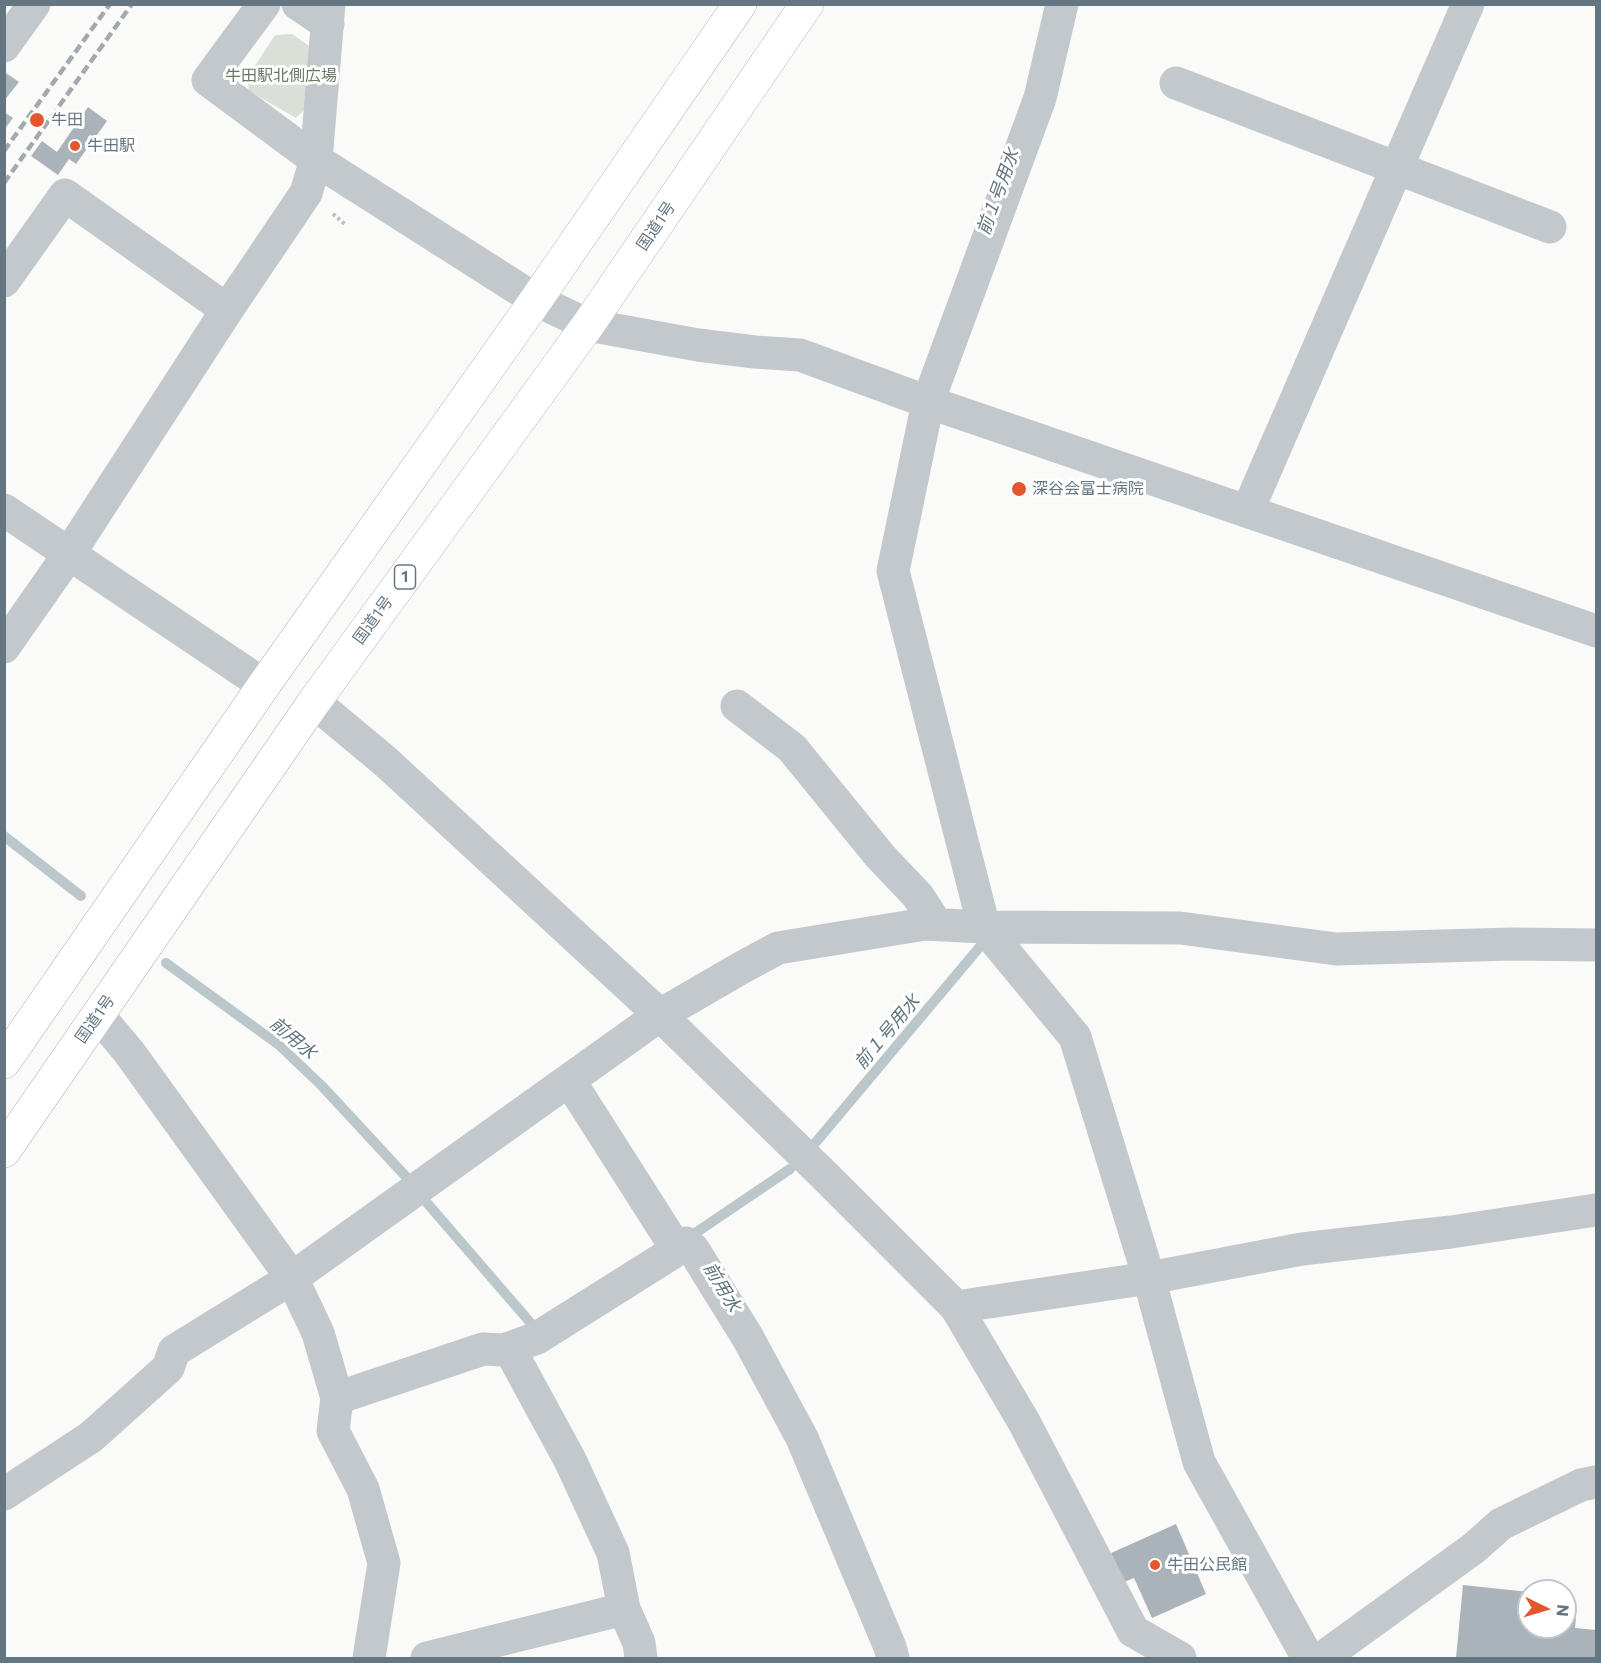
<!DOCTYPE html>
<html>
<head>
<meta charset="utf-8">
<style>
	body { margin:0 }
	#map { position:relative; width:1601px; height:1663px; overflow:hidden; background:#fafaf8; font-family:Commissioner,sans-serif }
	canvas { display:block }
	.frame { position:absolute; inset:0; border:6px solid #657683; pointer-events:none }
	.north { position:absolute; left:1517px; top:1579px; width:60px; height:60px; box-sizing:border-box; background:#fff; border:2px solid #c1c8cd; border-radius:50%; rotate:95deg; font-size:16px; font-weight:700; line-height:24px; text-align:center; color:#657683 }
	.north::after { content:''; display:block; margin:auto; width:21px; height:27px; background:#e4572e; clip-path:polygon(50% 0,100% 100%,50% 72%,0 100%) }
</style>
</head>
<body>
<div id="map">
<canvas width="1601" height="1663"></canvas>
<div class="frame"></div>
<div class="north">N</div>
</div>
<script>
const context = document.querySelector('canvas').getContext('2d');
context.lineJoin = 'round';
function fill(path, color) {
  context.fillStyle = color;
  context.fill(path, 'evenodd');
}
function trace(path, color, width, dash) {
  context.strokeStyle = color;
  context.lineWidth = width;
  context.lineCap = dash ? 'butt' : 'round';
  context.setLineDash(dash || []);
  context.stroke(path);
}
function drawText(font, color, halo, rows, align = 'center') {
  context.font = font + ' Commissioner,"Noto Sans JP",sans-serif';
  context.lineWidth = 6;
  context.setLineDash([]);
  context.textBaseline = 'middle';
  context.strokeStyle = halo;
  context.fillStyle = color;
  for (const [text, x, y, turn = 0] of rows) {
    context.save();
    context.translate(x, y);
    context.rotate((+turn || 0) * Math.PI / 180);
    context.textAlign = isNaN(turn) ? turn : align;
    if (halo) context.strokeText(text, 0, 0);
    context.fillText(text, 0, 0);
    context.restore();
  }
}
const green = new Path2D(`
	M 292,34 L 312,48 L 307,107 L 296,118 L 249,91 L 247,78 L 275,35 Z`);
const stream = new Path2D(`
	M 4,836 L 81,896
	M 166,963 L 279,1045 L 322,1086 L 410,1181
	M 816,1142 L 983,943
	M 421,1196 L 535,1328 L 541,1324
	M 688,1238 L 790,1169`);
const building = new Path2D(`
	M 6,73 L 19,82 L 4,101 L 4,74 Z
	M 88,107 L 107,121 L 76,164 L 69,159 L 58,175 L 31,156 L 42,141 L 57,152 Z
	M 4,112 L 13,118 L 4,130 Z
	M 1176,1524 L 1206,1594 L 1152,1618 L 1134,1578 L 1124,1582 L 1111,1553 Z
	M 1463,1585 L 1529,1592 L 1529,1627 L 1565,1627 L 1565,1595 L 1571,1596 L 1569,1617 L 1576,1618 L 1575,1628 L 1596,1630 L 1596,1658 L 1456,1658 Z`);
const path = new Path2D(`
	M 333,214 L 346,225`);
const minor = new Path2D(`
	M 264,4 L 208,80 L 316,160 L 536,300 L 588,325 L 698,345 L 755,352 L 800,355 L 928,402 L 1596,631
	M 298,4 L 328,24
	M 4,46 L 34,4
	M 1176,83 L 1550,227
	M 4,281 L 65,195 L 227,310
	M 4,510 L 264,685
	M 1248,510 L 1468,4
	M 4,647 L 69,554 L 227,310 L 306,193 L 316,160 L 329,4
	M 314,702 L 386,762 L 660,1015 L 824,1175 L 956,1307 L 1024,1422 L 1133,1631 L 1180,1658
	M 737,706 L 792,748 L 880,856 L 918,896 L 936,924
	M 98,1015 L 129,1052 L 292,1278 L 318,1333 L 337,1398 L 333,1431 L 363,1489 L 384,1563 L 369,1658
	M 569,1080 L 669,1237
	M 686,1243 L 693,1249 L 748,1338 L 802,1438 L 890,1647 L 893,1658
	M 956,1307 L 1149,1278 L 1302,1249 L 1451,1232 L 1596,1210
	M 509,1348 L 570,1460 L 613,1553 L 624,1609 L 639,1643 L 641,1658
	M 337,1398 L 483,1349 L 504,1350 L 537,1338 L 672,1253
	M 4,1494 L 91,1437 L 168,1368 L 174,1351 L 292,1278 L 660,1015 L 741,968 L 778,948 L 925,924 L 984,927 L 893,571 L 928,402 L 1040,98 L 1062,4
	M 427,1658 L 624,1609
	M 1308,1658 L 1199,1462 L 1149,1278 L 1075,1037 L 984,927 L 1180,928 L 1336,949 L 1512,944 L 1596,945
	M 1322,1658 L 1474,1548 L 1501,1524 L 1581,1485 L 1596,1482`);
const highway = new Path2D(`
	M 4,1062 L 264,685 L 536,300 L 740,4
	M 4,1151 L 314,702 L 588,325 L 807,4`);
const rail = new Path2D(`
	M 4,151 L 110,4
	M 4,183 L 132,4`);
const markers = [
	[37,120,8,"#e4572e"],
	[75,146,6,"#e4572e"],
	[1019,489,8,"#e4572e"],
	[1155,1565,6,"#e4572e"]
];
const shields = [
	[405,577,21]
];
const shieldNames = [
	["1",405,577]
];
const parkNames = [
	["牛田駅北側広場",281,76]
];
const poiNames = [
	["牛田",51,120],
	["牛田駅",87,146],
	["深谷会富士病院",1032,489],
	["牛田公民館",1167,1565]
];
const streetNames = [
	["国道1号",656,226,-56],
	["国道1号",373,620,-54],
	["国道1号",95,1019,-55]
];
const waterNames = [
	["前１号用水",998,192,-70],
	["前１号用水",887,1032,-50],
	["前用水",293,1038,40],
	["前用水",722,1287,59]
];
fill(green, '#dadfd7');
trace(stream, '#bbc7cb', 10);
fill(building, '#aab3b9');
trace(highway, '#b4b9bd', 34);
trace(path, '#bbbfc2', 4, [3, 3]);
trace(minor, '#c3c8cc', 33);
trace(highway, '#fff', 33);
trace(rail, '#a2aab0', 4.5, [9, 4.5]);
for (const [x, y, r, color] of markers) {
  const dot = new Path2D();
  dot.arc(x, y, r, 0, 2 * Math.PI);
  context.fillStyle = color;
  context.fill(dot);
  trace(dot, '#fff', 2);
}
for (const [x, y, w] of shields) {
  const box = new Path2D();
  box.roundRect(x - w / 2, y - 12, w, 24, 4.5);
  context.fillStyle = '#fff';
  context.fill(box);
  trace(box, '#657683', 1.5);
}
drawText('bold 15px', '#657683', null, shieldNames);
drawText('16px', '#687a64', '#fff', parkNames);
drawText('16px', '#657683', '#fff', poiNames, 'left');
drawText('16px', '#657683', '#fff', streetNames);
drawText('italic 18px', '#60757c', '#fff', waterNames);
</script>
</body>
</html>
